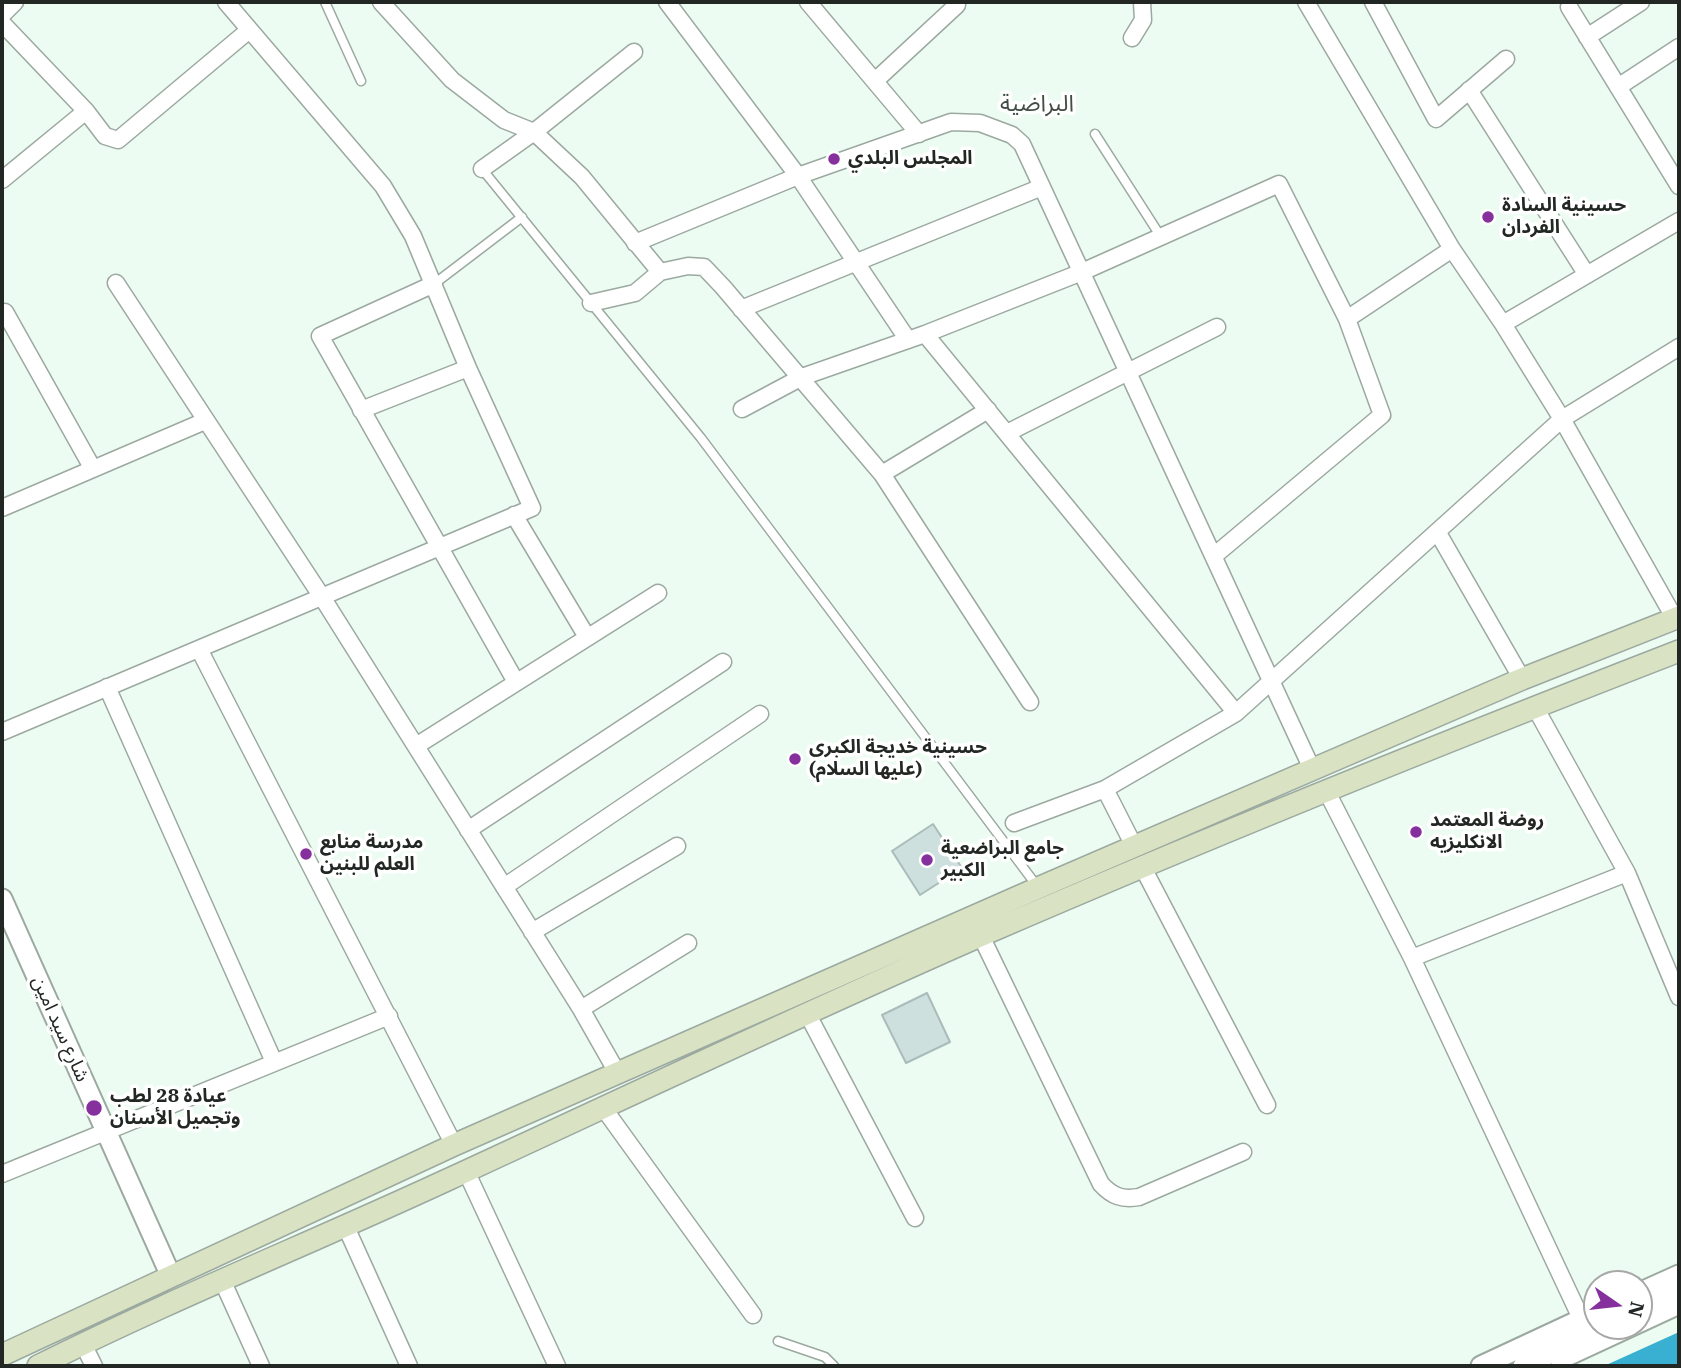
<!DOCTYPE html>
<html>
<head>
<meta charset="utf-8">
<style>
	body { margin:0 }
	#map { position:relative; width:1681px; height:1368px; overflow:hidden; background:#edfcf2; font-family:"IBM Plex Serif",serif }
	canvas { display:block }
	.frame { position:absolute; inset:0; border:4px solid #222724; pointer-events:none }
	.north { position:absolute; left:1583px; top:1270px; width:70px; height:70px; box-sizing:border-box; background:#fff; border:2px solid #a7a9a7; border-radius:50%; rotate:104deg; font-size:19px; font-weight:700; line-height:28px; text-align:center; color:#222724 }
	.north::after { content:''; display:block; margin:auto; width:24px; height:32px; background:#86309d; clip-path:polygon(50% 0,100% 100%,50% 72%,0 100%) }
</style>
</head>
<body>
<div id="map">
<canvas width="1681" height="1368"></canvas>
<div class="frame"></div>
<div class="north">N</div>
</div>
<script>
const context = document.querySelector('canvas').getContext('2d');
context.lineJoin = 'round';
function fill(path, color) {
  context.fillStyle = color;
  context.fill(path, 'evenodd');
}
function trace(path, color, width, dash) {
  context.strokeStyle = color;
  context.lineWidth = width;
  context.lineCap = dash ? 'butt' : 'round';
  context.setLineDash(dash || []);
  context.stroke(path);
}
function drawText(font, color, halo, rows, align = 'center') {
  context.font = font + ' "IBM Plex Serif","Noto Sans Arabic",serif';
  context.lineWidth = 7;
  context.setLineDash([]);
  context.textBaseline = 'middle';
  context.strokeStyle = halo;
  context.fillStyle = color;
  for (const [text, x, y, turn = 0] of rows) {
    context.save();
    context.translate(x, y);
    context.rotate((+turn || 0) * Math.PI / 180);
    context.textAlign = isNaN(turn) ? turn : align;
    if (halo) context.strokeText(text, 0, 0);
    context.fillText(text, 0, 0);
    context.restore();
  }
}
const water = new Path2D(`
	M 1679,1332 L 1679,1366 L 1604,1366 Z`);
const building = new Path2D(`
	M 933,824 L 962,868 L 920,895 L 892,851 Z
	M 927,993 L 950,1042 L 906,1063 L 882,1015 Z`);
const service = new Path2D(`
	M 325,2 L 361,81
	M 1095,134 L 1161,237
	M 482,169 L 701,438 L 1037,886
	M 434,284 L 522,217
	M 778,1341 L 825,1357 L 834,1366`);
const pedestrian = new Path2D(`
	M 1556,1366 L 1679,1309`);
const minor = new Path2D(`
	M 381,2 L 452,80 L 504,120 L 534,132 L 582,177 L 660,272 L 688,266 L 704,267 L 723,287 L 882,474 L 1030,702
	M 667,2 L 798,176 L 908,340
	M 808,2 L 919,134
	M 1306,2 L 1452,249 L 1503,324 L 1562,419 L 1675,619
	M 1373,2 L 1436,119 L 1506,59
	M 1569,7 L 1679,186
	M 2,15 L 15,2
	M 2,23 L 86,111 L 105,136 L 118,140 L 248,31
	M 1587,37 L 1641,2
	M 1132,38 L 1143,20 L 1142,2
	M 875,81 L 957,5
	M 1618,87 L 1679,47
	M 1469,90 L 1587,275
	M 482,169 L 534,132 L 634,52
	M 2,180 L 86,111
	M 635,243 L 798,176 L 951,122 L 980,123 L 1012,135 L 1022,144 L 1312,769
	M 116,283 L 322,597 L 581,1009 L 618,1074
	M 434,284 L 320,336 L 516,682
	M 591,303 L 635,293 L 660,272
	M 741,309 L 1042,187
	M 2,313 L 5,312 L 93,469
	M 1347,319 L 1452,249
	M 1503,324 L 1679,221
	M 925,334 L 1236,713
	M 742,409 L 802,377 L 925,334 L 1082,272 L 1279,184 L 1347,319 L 1382,415 L 1215,555
	M 361,410 L 468,368
	M 1007,433 L 1217,327
	M 882,474 L 988,410
	M 2,508 L 205,421
	M 514,515 L 587,637
	M 1438,533 L 1522,679
	M 199,649 L 454,1145
	M 107,687 L 274,1062
	M 1536,709 L 1627,873 L 1679,997
	M 2,732 L 532,508 L 468,368 L 413,236 L 383,186 L 226,2
	M 416,746 L 658,593
	M 1105,789 L 1134,846
	M 1327,792 L 1412,958 L 1586,1329
	M 1014,823 L 1105,789 L 1236,713 L 1562,419 L 1679,347
	M 468,830 L 723,662
	M 1142,866 L 1267,1105
	M 504,887 L 760,714
	M 532,932 L 677,846
	M 981,936 L 1101,1184 C 1112,1196 1122,1200 1139,1197 L 1243,1152
	M 1412,958 L 1627,873
	M 581,1009 L 688,943
	M 808,1015 L 915,1218
	M 602,1106 L 753,1315
	M 466,1171 L 557,1366
	M 2,1174 L 389,1016
	M 346,1227 L 409,1366
	M 222,1280 L 261,1366
	M 83,1344 L 94,1366`);
const tertiary = new Path2D(`
	M 2,899 L 170,1274
	M 1639,1293 L 1679,1275
	M 1639,1313 L 1679,1295
	M 1481,1366 L 1597,1312
	M 1523,1366 L 1610,1326`);
const secondary = new Path2D(`
	M 2,1355 L 454,1145 L 1038,888 L 1522,679 L 1679,617
	M 38,1366 C 172,1299 311,1243 447,1180 C 627,1097 806,1012 987,933 C 1216,834 1447,741 1679,651`);
const markers = [
	[834,159,7,"#86309d"],
	[1488,217,7,"#86309d"],
	[795,759,7,"#86309d"],
	[1416,832,7,"#86309d"],
	[306,854,7,"#86309d"],
	[927,860,7,"#86309d"],
	[94,1108,9,"#86309d"]
];
const poiNames = [
	["المجلس البلدي",848,159],
	["حسينية السادة",1502,206],
	["الفردان",1502,228],
	["حسينية خديجة الكبرى",809,748],
	["(عليها السلام)",809,770],
	["روضة المعتمد",1430,821],
	["الانكليزيه",1430,843],
	["مدرسة منابع",320,843],
	["العلم للبنين",320,865],
	["جامع البراضعية",941,849],
	["الكبير",941,871],
	["عيادة 28 لطب",110,1097],
	["وتجميل الأسنان",110,1119]
];
const streetNames = [
	["شارع سيد امين",60,1029,66]
];
const quarterNames = [
	["البراضية",1037,104]
];
fill(water, '#39b0d2');
fill(building, '#cde0de');
trace(building, '#aabcba', 2);
trace(service, '#9ba9a0', 11);
trace(pedestrian, '#9ba9a0', 14);
trace(minor, '#9ba9a0', 19);
trace(tertiary, '#9ba9a0', 23);
trace(secondary, '#9ba9a0', 24);
trace(service, '#fff', 8);
trace(pedestrian, '#fff', 10);
trace(minor, '#fff', 16);
trace(tertiary, '#fff', 19);
trace(secondary, '#d9e2c2', 21);
for (const [x, y, r, color] of markers) {
  const dot = new Path2D();
  dot.arc(x, y, r, 0, 2 * Math.PI);
  context.fillStyle = color;
  context.fill(dot);
  trace(dot, '#fff', 2.5);
}
drawText('bold 19px', '#222724', '#fff', poiNames, 'left');
drawText('19px', '#222724', '#fff', streetNames);
drawText('23px', '#414d45', '#fff', quarterNames);
</script>
</body>
</html>
